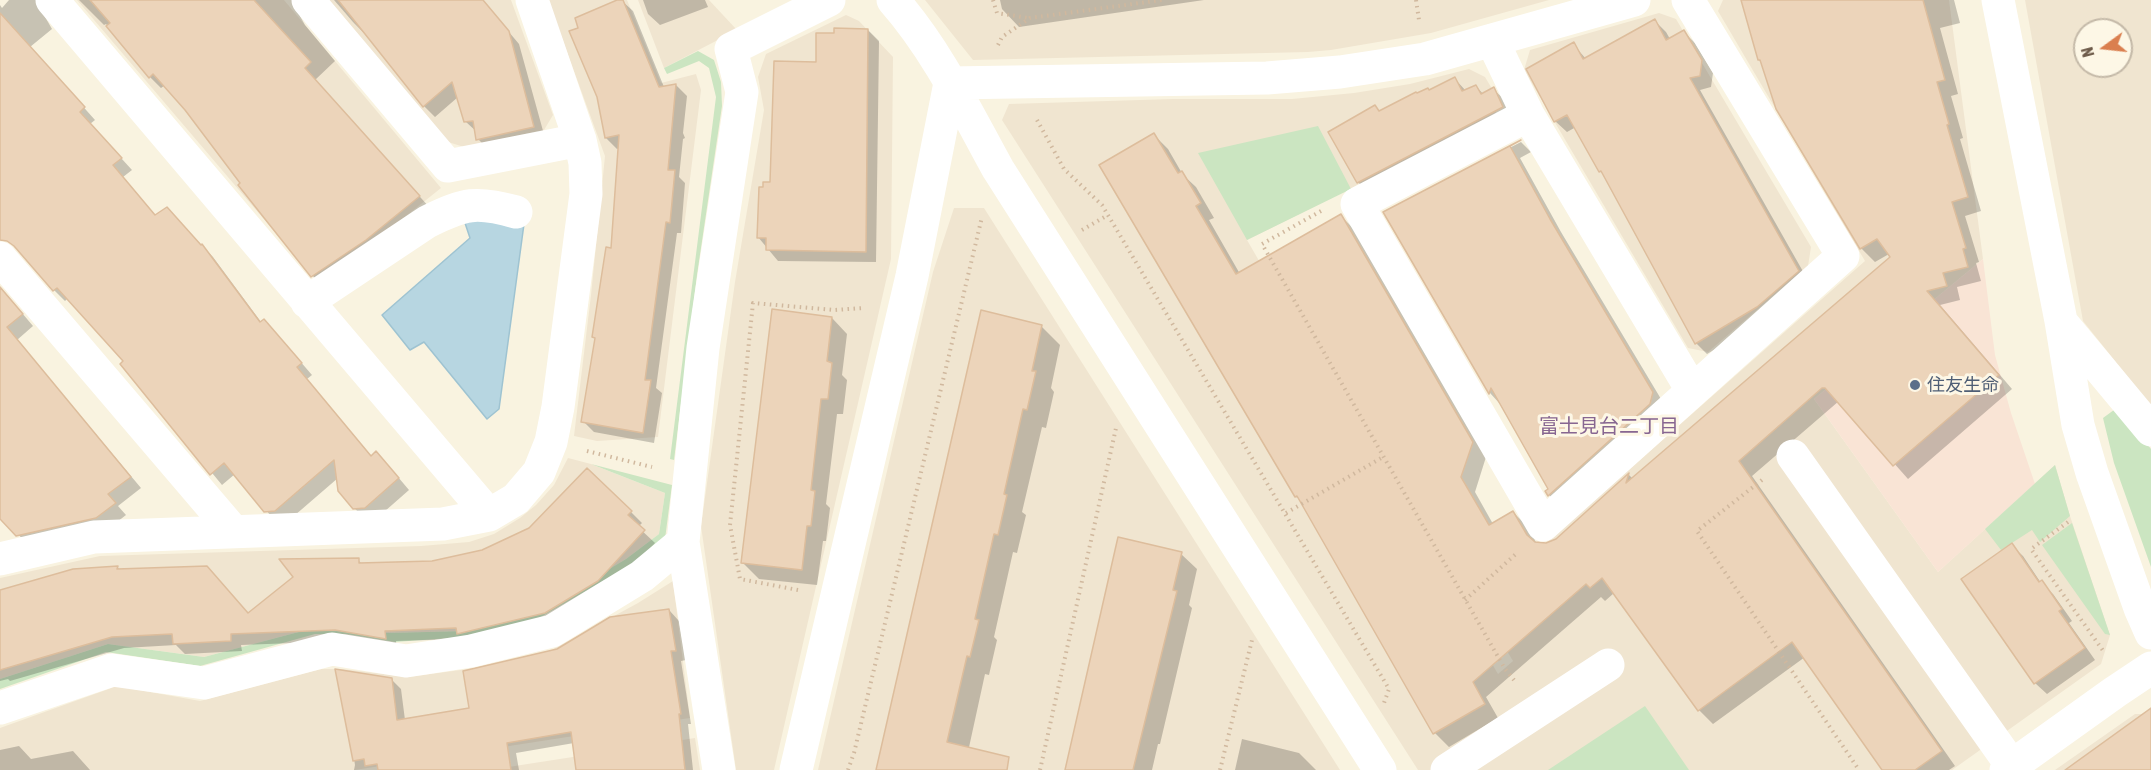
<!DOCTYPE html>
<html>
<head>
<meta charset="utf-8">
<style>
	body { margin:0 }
	#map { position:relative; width:2151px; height:770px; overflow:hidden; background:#f9f3e0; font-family:"Asap Condensed",sans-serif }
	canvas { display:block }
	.north { position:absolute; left:2073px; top:18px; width:60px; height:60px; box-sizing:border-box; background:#fdf7e6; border:2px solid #c4b9a8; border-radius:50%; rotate:255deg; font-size:16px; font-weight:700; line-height:24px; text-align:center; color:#6e5b4a }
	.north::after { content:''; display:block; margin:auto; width:21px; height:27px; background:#da7f4f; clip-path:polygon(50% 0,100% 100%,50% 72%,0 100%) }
</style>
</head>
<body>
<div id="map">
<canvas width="2151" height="770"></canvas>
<div class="north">N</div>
</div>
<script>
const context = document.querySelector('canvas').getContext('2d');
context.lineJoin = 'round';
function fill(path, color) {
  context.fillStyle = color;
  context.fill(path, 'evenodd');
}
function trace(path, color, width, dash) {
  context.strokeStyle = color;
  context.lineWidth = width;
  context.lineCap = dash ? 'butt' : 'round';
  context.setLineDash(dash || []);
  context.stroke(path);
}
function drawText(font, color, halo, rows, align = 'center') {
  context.font = font + ' "Asap Condensed","Noto Sans JP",sans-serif';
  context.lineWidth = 6;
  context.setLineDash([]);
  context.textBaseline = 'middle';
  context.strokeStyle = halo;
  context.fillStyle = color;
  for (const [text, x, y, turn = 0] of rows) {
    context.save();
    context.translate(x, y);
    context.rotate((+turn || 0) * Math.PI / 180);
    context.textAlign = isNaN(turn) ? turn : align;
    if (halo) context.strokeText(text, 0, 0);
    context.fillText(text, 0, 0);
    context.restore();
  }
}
const residential = new Path2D(`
	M 77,0 L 284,0 L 441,188 L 320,285 Z
	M 326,0 L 511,0 L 553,115 L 544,130 L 464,147 L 445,141 Z
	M 548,0 L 627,0 L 661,83 L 696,74 L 701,90 L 658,437 L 597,441 L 574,436 L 591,295 L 605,156 Z
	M 638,0 L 709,0 L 737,30 L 664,68 Z
	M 925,0 L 1549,0 L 1431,33 L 1331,50 L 1308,52 L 973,60 Z
	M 1723,0 L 1949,0 L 1983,259 L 1814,399 L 1938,572 L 2055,465 L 2070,516 L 2110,635 L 2101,664 L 1952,770 L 1418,770 L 1002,120 L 1009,104 L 1173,99 L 1292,99 L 1354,93 L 1410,84 L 1469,69 L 1485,77 L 1500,102 L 1494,117 L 1247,240 L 1498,674 L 1513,661 L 1478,603 L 1865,261 L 1718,11 Z
	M 2025,0 L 2151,0 L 2151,406 L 2083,321 ZM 2085,30 L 2121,30 L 2121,66 L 2085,66 Z
	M 1659,13 L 1676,19 L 1811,247 L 1808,266 L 1708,352 L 1688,348 L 1524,70 L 1530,50 Z
	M 846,15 L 859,21 L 893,57 L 891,259 L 774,770 L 736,770 L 701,526 L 735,282 L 764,110 L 758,77 L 766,54 Z
	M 954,208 L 984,208 L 1340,770 L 818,770 L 933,272 Z
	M 568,458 L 591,464 L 665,493 L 659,534 L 626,559 L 535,613 L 466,631 L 386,633 L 342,625 L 310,629 L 204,657 L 108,644 L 0,679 L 0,578 L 100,556 L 421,546 L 469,542 L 494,534 L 520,518 L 536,505 L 554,485 Z
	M 673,581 L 690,718 L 355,770 L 0,770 L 0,728 L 117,686 L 200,701 L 321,669 L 342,669 L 408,677 L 483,667 L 546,653 L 638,603 Z
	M 2135,714 L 2146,714 L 2151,770 L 2055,770 Z
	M 695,738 L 700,770 L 489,770 Z`);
const commercial = new Path2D(`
	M 1983,259 L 1995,355 L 2011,413 L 2035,484 L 1938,572 L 1814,399 Z`);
const green = new Path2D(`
	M 698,51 L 714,60 L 721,82 L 722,106 L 697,275 L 674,460 L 670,459 L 716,97 L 709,68 L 699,61 L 667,74 L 664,68 Z
	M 1318,126 L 1351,189 L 1247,240 L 1198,153 Z
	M 2118,407 L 2151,449 L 2151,567 L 2114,463 L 2103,418 Z
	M 591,464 L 672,485 L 665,539 L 626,568 L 539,618 L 465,637 L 395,642 L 346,634 L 315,634 L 200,666 L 106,652 L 0,689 L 0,679 L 108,644 L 204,657 L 310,629 L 342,625 L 386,633 L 466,631 L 535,613 L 626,559 L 659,534 L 665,493 Z
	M 2055,465 L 2070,516 L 2040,542 L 2032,530 L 2001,550 L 1985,529 Z
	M 2072,523 L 2110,635 L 2105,634 L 2042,545 Z
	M 1645,706 L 1689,770 L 1548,770 Z`);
const water = new Path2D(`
	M 483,217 L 524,224 L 499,409 L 487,419 L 424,342 L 410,350 L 382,315 L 470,238 L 465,223 Z`);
const shadow = new Path2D(`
	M 9,0 L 49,0 L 44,15 L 52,29 L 30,47 L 95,120 L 90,124 L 132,170 L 123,177 L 156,216 L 167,209 L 213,257 L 264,326 L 280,338 L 312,375 L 307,379 L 372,457 L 387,464 L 409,490 L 376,519 L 366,519 L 354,508 L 338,478 L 287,522 L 277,523 L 235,474 L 222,485 L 122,364 L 125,361 L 68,298 L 65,301 L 54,290 L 0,224 L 0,5 L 2,8 Z
	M 79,0 L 305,0 L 300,16 L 305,25 L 335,61 L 315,80 L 430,208 L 324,287 L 313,276 L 186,109 L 165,85 L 161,88 L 150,77 L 106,24 L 104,25 Z
	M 334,0 L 482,0 L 519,44 L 545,138 L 489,150 L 478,139 L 477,132 L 466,122 L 458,97 L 435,117 L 424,106 L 365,32 L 364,33 L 353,22 Z
	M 621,0 L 633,11 L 664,87 L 676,85 L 687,96 L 683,133 L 685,138 L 683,139 L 679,177 L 685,183 L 681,233 L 677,233 L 656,388 L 662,393 L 654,443 L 594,432 L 583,421 L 597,340 L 594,337 L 613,249 L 620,148 L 617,149 L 606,138 Z
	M 643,0 L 705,0 L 708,7 L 660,25 L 648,14 Z
	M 1000,0 L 1204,0 L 1019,27 L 1002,9 Z
	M 1743,0 L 1954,0 L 1960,23 L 1940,28 L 1958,94 L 1951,96 L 1963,138 L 1960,139 L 1981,211 L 1965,216 L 1979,262 L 1976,263 L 1981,281 L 1957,287 L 1960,300 L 1940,305 L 2012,389 L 1908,479 L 1839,401 L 1752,476 L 1955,766 L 1949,770 L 1884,770 L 1805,657 L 1713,724 L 1699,710 L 1614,593 L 1605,601 L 1601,597 L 1486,697 L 1498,718 L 1449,747 L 1435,733 L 1302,502 L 1296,496 L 1154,135 L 1168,149 L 1183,175 L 1196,187 L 1214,218 L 1209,220 L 1240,274 L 1341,216 L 1355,230 L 1486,457 L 1475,492 L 1493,524 L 1513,512 L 1527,526 L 1537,544 L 1546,545 L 1556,540 L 1629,475 L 1633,479 L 1892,257 L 1889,254 L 1875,262 L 1861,248 L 1763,64 L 1759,60 Z
	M 1655,21 L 1666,32 L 1670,39 L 1684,32 L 1695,43 L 1713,73 L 1711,87 L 1700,90 L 1809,282 L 1769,318 L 1707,354 L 1696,343 L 1606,177 L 1600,171 L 1576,127 L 1567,132 L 1555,121 L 1573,44 L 1586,59 Z
	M 868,30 L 879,41 L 876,262 L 778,261 L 758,237 L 771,184 L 817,64 Z
	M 1455,79 L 1466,91 L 1476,86 L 1483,94 L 1493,89 L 1505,100 L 1513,118 L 1369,193 L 1358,182 L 1375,107 L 1380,112 Z
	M 1521,142 L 1531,152 L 1520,158 L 1561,232 L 1664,404 L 1560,506 L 1549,495 L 1550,490 L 1500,404 L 1490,393 L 1385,212 Z
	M 0,287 L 33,326 L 17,340 L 141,488 L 118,506 L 126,515 L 108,529 L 29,546 L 0,515 Z
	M 832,318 L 847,334 L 842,375 L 847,380 L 843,414 L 837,414 L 826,504 L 830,508 L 826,541 L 823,541 L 817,585 L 759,579 L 743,563 Z
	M 1041,326 L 1060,345 L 1051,388 L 1054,392 L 1046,428 L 1042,427 L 1022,512 L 1026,515 L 1017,553 L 1013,552 L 994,637 L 997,640 L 989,675 L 985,674 L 966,761 L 966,770 L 877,770 Z
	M 631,512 L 642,523 L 638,527 L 655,543 L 610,592 L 556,624 L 463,639 L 396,641 L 397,649 L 347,641 L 241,645 L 242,651 L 185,654 L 176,645 L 124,648 L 10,681 L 8,679 L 0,681 L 0,592 L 73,570 L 118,568 L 121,571 L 207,567 L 249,615 L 358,560 L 363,565 L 432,562 L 482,551 Z
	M 2011,545 L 2023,556 L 2041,583 L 2053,594 L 2072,621 L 2069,623 L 2095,660 L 2047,694 L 2035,683 Z
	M 1181,554 L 1197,569 L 1189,605 L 1192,608 L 1160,744 L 1158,744 L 1152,770 L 1067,770 Z
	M 669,610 L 679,621 L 686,660 L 681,661 L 691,724 L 688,724 L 693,770 L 578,770 L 574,743 L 516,753 L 519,770 L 354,770 L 355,765 L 347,715 L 391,679 L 401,689 L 405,720 L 470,709 L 557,651 Z
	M 1242,739 L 1299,753 L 1316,770 L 1235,770 Z
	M 19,746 L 31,759 L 73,751 L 90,770 L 0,770 L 0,750 Z`);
const building = new Path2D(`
	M 90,0 L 254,0 L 311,62 L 305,68 L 420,196 L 366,240 L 311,277 L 238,185 L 240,183 L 185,110 L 153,74 L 149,78 L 106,26 L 110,23 Z
	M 338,0 L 483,0 L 509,31 L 534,127 L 476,140 L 473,121 L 464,122 L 452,82 L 423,107 Z
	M 617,0 L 623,0 L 659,87 L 676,84 L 668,170 L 675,170 L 670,223 L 666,222 L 645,380 L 651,380 L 643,433 L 581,422 L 595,338 L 592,337 L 606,247 L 611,248 L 619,135 L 605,138 L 597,97 L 569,31 L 578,28 L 575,18 Z
	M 1741,0 L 1923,0 L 1945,80 L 1937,82 L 1949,124 L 1947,125 L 1968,197 L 1952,202 L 1966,248 L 1963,249 L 1968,267 L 1943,273 L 1947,286 L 1927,291 L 1999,375 L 1893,466 L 1825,388 L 1822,388 L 1739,461 L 1942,751 L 1915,770 L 1882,770 L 1792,642 L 1698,711 L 1602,578 L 1590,588 L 1586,584 L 1473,682 L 1485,704 L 1433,734 L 1297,496 L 1295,497 L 1099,165 L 1154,133 L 1178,173 L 1182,171 L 1201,203 L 1196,206 L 1236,274 L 1341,214 L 1473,442 L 1461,477 L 1489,525 L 1513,511 L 1527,535 L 1535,542 L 1546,543 L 1556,539 L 1629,473 L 1626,483 L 1890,257 L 1877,239 L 1860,249 L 1776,109 L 1760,60 L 1758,60 Z
	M 0,13 L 85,107 L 80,112 L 122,158 L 113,165 L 155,215 L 167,207 L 201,245 L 202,244 L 260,322 L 264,319 L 302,363 L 297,367 L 371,456 L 376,451 L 399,478 L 365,508 L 353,509 L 338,491 L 334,460 L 275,511 L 264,512 L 224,463 L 210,475 L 120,364 L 123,361 L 57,288 L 53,291 L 14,246 L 7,241 L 0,240 Z
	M 1655,19 L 1666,40 L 1684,30 L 1702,60 L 1700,76 L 1690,78 L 1799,271 L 1757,307 L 1695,344 L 1601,171 L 1599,172 L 1567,115 L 1554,122 L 1526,69 L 1574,42 L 1583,59 Z
	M 834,28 L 868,29 L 866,252 L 766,250 L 766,238 L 757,238 L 759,187 L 763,187 L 763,182 L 770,182 L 774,61 L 816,62 L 816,33 L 834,33 Z
	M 1455,77 L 1462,91 L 1476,85 L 1481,94 L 1494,87 L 1503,107 L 1357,183 L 1328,132 L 1375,105 L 1379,111 L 1416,92 L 1417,93 L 1428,88 L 1429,90 Z
	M 1521,140 L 1510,146 L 1550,219 L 1653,392 L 1650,404 L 1548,496 L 1545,491 L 1548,489 L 1491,388 L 1489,394 L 1383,212 Z
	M 0,287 L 23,314 L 7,327 L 131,477 L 108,494 L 116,503 L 96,518 L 16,536 L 0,519 Z
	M 772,309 L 832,317 L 827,361 L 832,363 L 828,399 L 821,399 L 811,490 L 815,491 L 811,526 L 807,526 L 802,570 L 741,563 Z
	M 981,310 L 1042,325 L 1032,371 L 1036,371 L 1027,410 L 1023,409 L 1004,494 L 1007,495 L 998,535 L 994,534 L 975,619 L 979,620 L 970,657 L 967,656 L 947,742 L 1009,757 L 1007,770 L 876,770 Z
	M 587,468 L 632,511 L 628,515 L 645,530 L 598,581 L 545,613 L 457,634 L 456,628 L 385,631 L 386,639 L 335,630 L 231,634 L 231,641 L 173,644 L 172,634 L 112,637 L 0,670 L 0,590 L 73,569 L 118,566 L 117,569 L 207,566 L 248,613 L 293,577 L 279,559 L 359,558 L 359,563 L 432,561 L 482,550 L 529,528 Z
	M 1118,537 L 1182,552 L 1173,590 L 1177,591 L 1133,770 L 1065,770 Z
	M 2012,543 L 2039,582 L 2042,580 L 2062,609 L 2059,611 L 2085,648 L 2034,684 L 1961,579 Z
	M 669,609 L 676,651 L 671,651 L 681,714 L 679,714 L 685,770 L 576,770 L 571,732 L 507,743 L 511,770 L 378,770 L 377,764 L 365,766 L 364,759 L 353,761 L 335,669 L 392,678 L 397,720 L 469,708 L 463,671 L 557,649 L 610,617 Z
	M 2151,708 L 2151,770 L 2065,770 Z`);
const path = new Path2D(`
	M 993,0 L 997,13 L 1029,18
	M 1416,0 L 1419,20
	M 998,45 L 1002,37 L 1030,18 L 1162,0
	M 1037,120 L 1064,169 L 1102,205 L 1389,689 L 1384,703
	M 1321,211 L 1262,244 L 1505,669 L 1514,680
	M 1082,230 L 1108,215
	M 587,451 L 652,467
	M 1762,480 L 1697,531 L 1859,770
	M 1286,513 L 1383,457
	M 2068,522 L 2031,549 L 2104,652
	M 798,590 L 740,579 L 730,525 L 753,303 L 834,310 L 864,308
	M 1465,600 L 1518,552
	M 848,770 L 854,753 L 982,217
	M 1040,770 L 1116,428
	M 1220,770 L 1252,640`);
const minor = new Path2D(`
	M 52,0 L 489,515
	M 308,0 L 448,166 L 580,140
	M 893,0 C 937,50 966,111 998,169 L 1380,770
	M 1998,0 L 2061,321 L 2078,425 L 2092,473 L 2140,608 L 2151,633
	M 1492,40 L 1528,115 L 1692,390
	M 1528,115 L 1357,204 L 1543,525 L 1843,256 L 1688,0
	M 0,258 L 233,531
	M 307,302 L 427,222 C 464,203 477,201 516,212
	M 2062,323 L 2151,430
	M 1793,456 L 2012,766
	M 0,559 L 94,537 L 443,524 L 489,515 L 516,499 L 539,472 L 551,442 L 558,407 L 586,194 L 585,163 L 580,140 L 532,0
	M 0,708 L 112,670 L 204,683 L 332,649 L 406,661 L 471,651 L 552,631 L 642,576 L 683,542
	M 719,770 L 683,542 L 703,348 L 742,92 L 731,49 L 829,0
	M 796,770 L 912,276 L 950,83 L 1267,78 L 1340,72 L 1425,59 L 1634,0
	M 1447,770 L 1608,665
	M 2006,770 L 2115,692 L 2151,668`);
const markers = [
	[1915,385,6,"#5c6f8a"]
];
const serviceNames = [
	["住友生命",1927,385]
];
const neighbourhoodNames = [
	["富士見台二丁目",1609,427]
];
fill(residential, '#f0e5d0');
fill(commercial, '#f9e4d5');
fill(green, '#cbe5c1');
fill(water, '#b7d6e1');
trace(water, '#9ec3d1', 1.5);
fill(shadow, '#0003');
fill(building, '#ecd4ba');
trace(building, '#ddbd9c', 1.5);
trace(path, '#d0b89e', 4, [1.5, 4.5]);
trace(minor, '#fff', 33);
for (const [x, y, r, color] of markers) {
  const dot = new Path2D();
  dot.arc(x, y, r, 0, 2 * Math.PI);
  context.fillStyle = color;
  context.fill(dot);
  trace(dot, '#fdf7e6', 2);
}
drawText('18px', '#4e5e75', '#fdf7e6', serviceNames, 'left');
drawText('20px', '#876691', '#fdf7e6', neighbourhoodNames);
</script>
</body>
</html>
